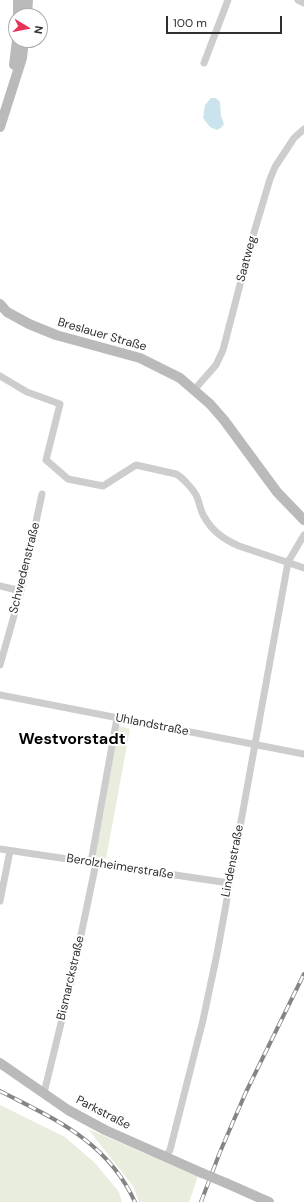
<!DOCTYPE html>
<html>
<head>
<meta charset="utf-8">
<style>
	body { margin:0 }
	#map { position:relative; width:304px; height:1202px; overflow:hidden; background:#fff; font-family:"DM Sans",sans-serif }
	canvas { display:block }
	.north { position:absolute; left:8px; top:8px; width:40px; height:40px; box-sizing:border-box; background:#fff; border:1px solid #acacac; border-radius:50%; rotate:100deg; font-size:11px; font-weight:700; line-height:16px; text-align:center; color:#303030 }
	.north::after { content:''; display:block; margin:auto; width:14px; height:18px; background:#e63356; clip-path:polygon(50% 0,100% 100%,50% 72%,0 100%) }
	.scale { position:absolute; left:166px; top:16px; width:116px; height:18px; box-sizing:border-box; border:2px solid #303030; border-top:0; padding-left:5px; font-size:12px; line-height:14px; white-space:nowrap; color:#303030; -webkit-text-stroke:3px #fff; paint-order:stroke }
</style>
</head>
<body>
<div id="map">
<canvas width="304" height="1202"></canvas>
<div class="north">N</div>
<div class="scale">100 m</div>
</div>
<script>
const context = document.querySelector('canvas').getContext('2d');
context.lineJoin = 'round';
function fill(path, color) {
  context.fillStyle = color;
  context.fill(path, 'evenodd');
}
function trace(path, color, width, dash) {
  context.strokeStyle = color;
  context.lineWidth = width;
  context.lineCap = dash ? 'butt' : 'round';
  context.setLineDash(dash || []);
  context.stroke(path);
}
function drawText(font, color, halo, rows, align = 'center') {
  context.font = font + ' "DM Sans",sans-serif';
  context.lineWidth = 4;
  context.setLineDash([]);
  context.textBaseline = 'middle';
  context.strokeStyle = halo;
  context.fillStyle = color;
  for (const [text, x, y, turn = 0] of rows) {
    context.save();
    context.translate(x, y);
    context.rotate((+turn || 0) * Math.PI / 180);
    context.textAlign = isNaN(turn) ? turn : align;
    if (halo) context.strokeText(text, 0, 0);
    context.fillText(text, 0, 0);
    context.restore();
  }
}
const green = new Path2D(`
	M 119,726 L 130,729 L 106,859 L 95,857 Z
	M 0,1105 L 65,1137 L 95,1163 L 119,1192 L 122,1202 L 0,1202 Z
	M 88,1129 L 198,1176 L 189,1202 L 139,1202 L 133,1186 Z`);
const water = new Path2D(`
	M 211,98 L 216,98 L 220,102 L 221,116 L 224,124 L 222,127 L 217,130 L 210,127 L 203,118 L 205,105 Z`);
const street = new Path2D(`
	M 298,0 L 304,3
	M 204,63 L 228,0
	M 0,376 L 27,392 L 60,404 L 46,460 L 68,479 L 103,486 L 136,465 L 176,474 C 182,477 194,490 197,497 C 200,504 200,511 205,518 C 212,531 225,540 239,546 L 304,568
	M 194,390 L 216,365 L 223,350 L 250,246 L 270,179 L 275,167 L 294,138 L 304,129
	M 0,586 L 21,591
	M 0,665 L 21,591 L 42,494
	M 0,695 L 304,754
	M 0,849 L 229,883
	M 91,862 L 117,718
	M 0,901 L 10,851
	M 44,1093 L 72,978 L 96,863
	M 166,1156 L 170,1150 L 203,1020 L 217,954 L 288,562 L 304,535`);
const secondary = new Path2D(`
	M 18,0 L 18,16
	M 27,16 L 28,0
	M 14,65 L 17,40
	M 0,127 L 22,58 L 24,40
	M 0,304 L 7,312 L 29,324 L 56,335 L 140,358 L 180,378 L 210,404 L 224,420 L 277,492 L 304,520
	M 0,1063 L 68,1110 L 105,1130 L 202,1173
	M 226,1183 L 269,1202`);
const rail = new Path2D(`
	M 0,1091 C 56,1120 107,1141 135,1202
	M 201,1202 L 220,1152 L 246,1092 L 304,974`);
const secondaryBridge = new Path2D(`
	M 202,1173 L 226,1183`);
const streetNames = [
	["Saatweg",247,259,-75],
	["Breslauer Straße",102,335,16],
	["Schwedenstraße",25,568,-76],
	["Uhlandstraße",152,725,11],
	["Lindenstraße",233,861,-79],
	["Berolzheimerstraße",120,867,9],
	["Bismarckstraße",71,978,-77],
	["Parkstraße",103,1113,27]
];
const districtNames = [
	["Westvorstadt",72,740]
];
fill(green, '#e8edde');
fill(water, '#cae3ec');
trace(street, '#cdcdcd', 7);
trace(secondary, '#bababa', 10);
trace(rail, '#858585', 4);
trace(rail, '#fff', 2.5, [8]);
trace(secondaryBridge, '#bababa', 10);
drawText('12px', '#303030', '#fff', streetNames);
drawText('bold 16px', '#000', '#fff', districtNames);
</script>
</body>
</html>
